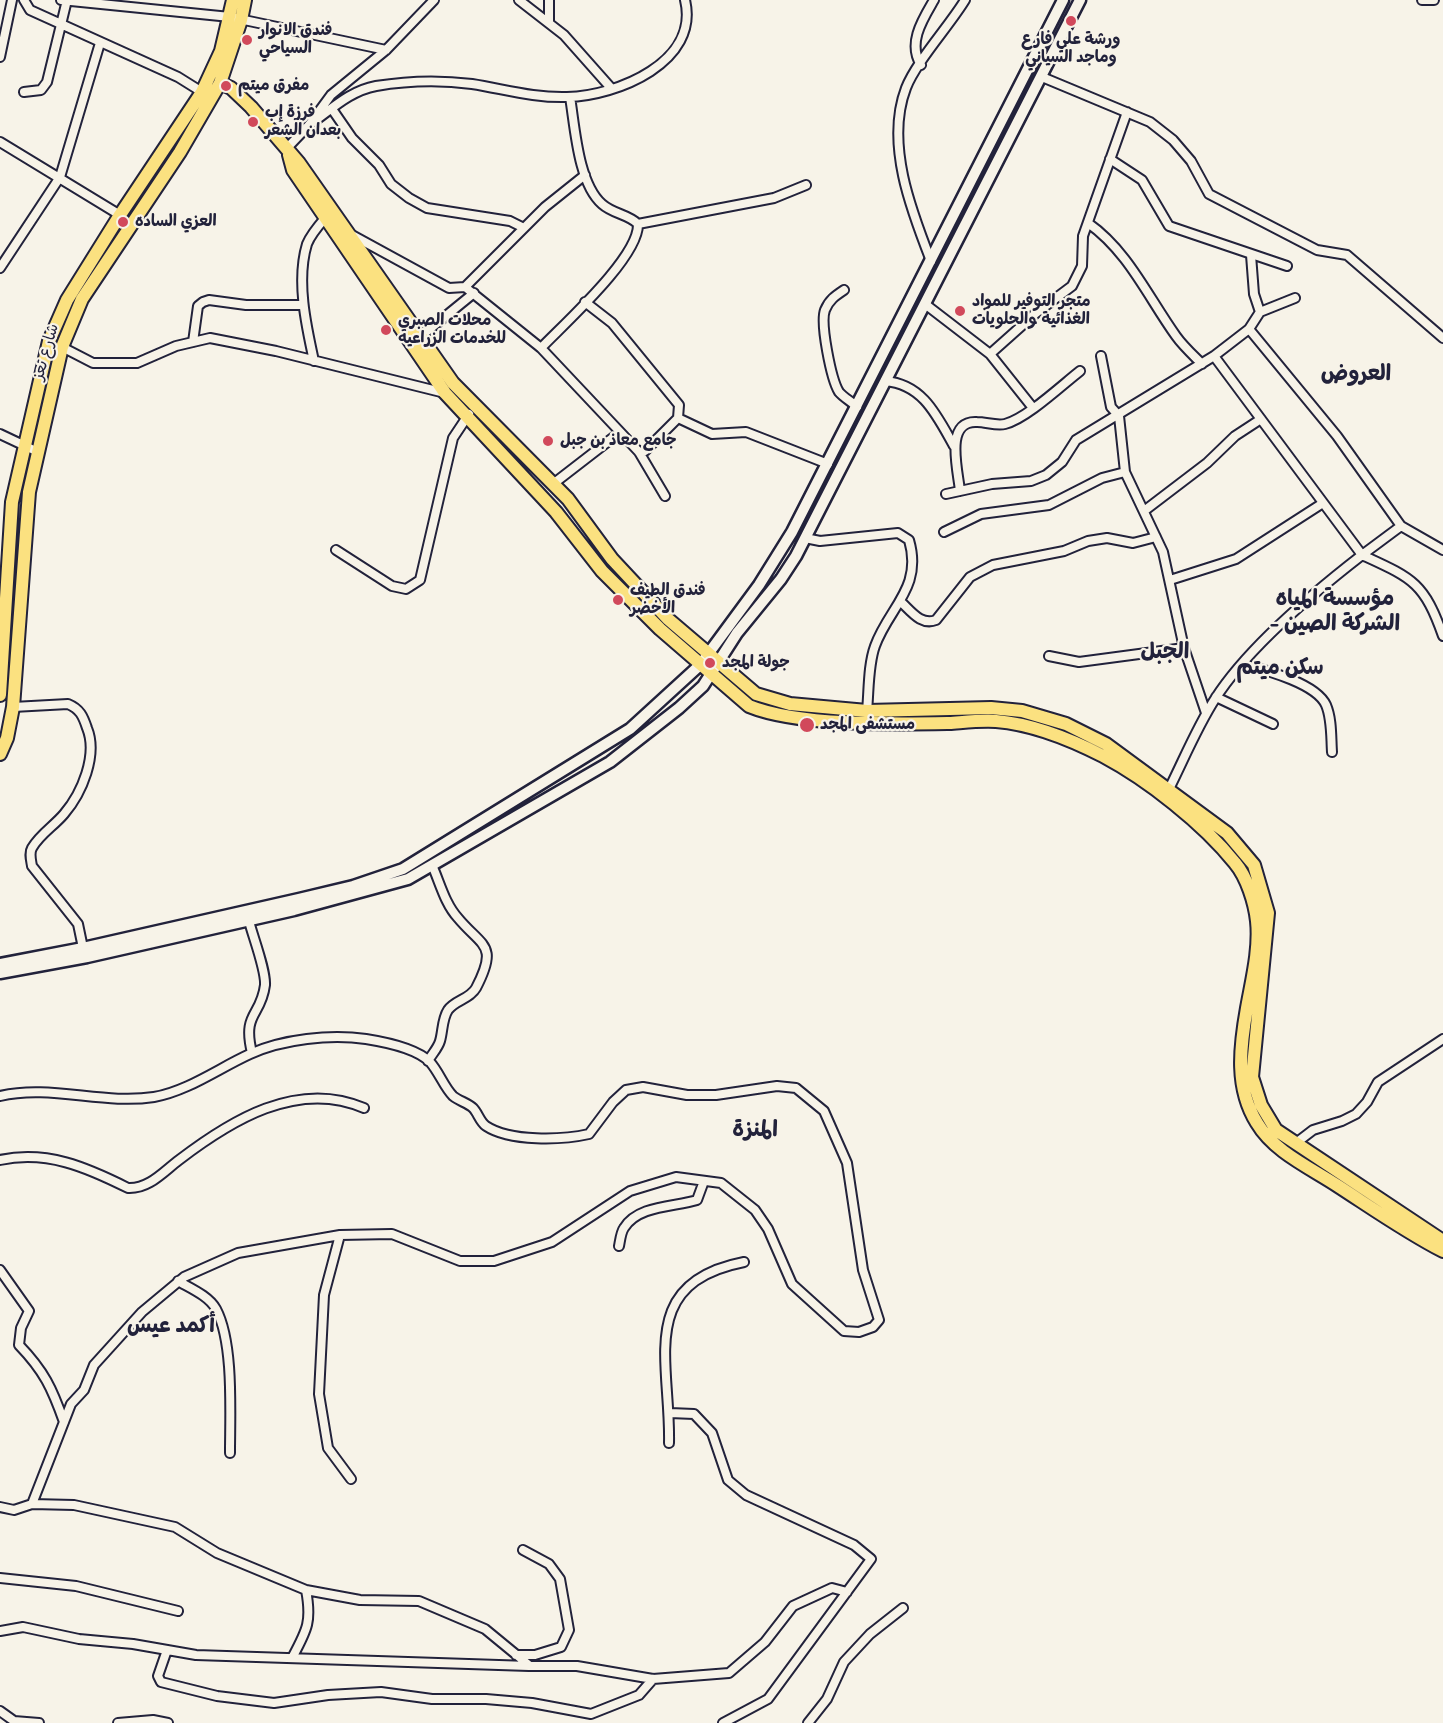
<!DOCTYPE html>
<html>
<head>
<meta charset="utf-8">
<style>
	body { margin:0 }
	canvas { display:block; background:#f7f3e8 }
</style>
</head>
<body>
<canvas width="1443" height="1723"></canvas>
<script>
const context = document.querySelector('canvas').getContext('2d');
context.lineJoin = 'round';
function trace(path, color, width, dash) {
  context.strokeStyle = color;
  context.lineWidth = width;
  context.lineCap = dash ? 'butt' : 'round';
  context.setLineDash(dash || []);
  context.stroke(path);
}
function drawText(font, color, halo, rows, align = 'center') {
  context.font = font + ' "Patrick Hand","Playpen Sans Arabic",sans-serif';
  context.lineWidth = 4.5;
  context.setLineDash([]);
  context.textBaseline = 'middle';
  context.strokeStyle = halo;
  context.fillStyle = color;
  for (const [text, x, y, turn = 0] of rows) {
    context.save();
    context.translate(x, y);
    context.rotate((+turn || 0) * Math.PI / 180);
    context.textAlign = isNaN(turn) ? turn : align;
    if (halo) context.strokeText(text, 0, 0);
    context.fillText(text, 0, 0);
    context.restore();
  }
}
const minor = new Path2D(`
	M 24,0 L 30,10 L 178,77 L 202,92
	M 61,0 L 230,17 L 386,50
	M 519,0 L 564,35 L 611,88
	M 549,0 L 549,21
	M 1422,0 L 1434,0
	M 0,57 L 12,0
	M 921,65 C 907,43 923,19 934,0
	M 1042,77 L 1150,122 L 1173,140 L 1191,161 L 1209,194 L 1317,250 L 1347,255 L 1443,338
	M 24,92 L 41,90 L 47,82 L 67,0
	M 570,97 C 575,127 578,183 602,204 C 613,214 628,214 638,224
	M 332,109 L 352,138 L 379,165 L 391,184 L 409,198 L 427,208 L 510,221 L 524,228
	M 309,125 C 331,110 349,91 376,86 C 406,81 441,80 472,84 C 504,89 534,98 567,97 C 617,96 700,62 685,0
	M 0,142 L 120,215
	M 287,148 L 309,125 L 331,95 L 386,50 L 434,0
	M 1110,159 L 1142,180 L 1169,226 L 1287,266
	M 1088,223 C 1128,251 1148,297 1176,336 C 1183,346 1193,355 1202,364
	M 638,224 L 774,198 L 806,185
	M 352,235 L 449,288 L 465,287 L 541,348 L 639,452 L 665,496
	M 1251,255 L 1254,294 L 1260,312
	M 931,261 C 911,210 885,143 906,88 C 916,62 950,25 965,0
	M 0,268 L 60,177 L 100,43
	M 465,287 L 545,207 L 585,175
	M 844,290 C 835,296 829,300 825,310 C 820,323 831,379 839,392 C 843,397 852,402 857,407
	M 585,302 L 612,323 L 679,405 L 678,418 L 645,451 L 639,452
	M 925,304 L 990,354 L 1033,408
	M 1249,329 L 1337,436 L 1401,526 L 1443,550
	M 420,337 L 474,293
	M 193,342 L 198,306 L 203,302 L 209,300 L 246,305 L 302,305
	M 62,347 L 93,363 L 137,363 L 176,346 L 210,338 L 276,351 L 445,393
	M 541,348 C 565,323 639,257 638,224
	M 990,354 L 1036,313 L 1072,286 L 1082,266 L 1083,236 L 1127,112
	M 1101,356 L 1111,407 L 1119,416 L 1125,472 L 1163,552 L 1184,648 L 1206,713
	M 1214,356 L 1362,555 L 1401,526
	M 314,361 C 306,325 296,280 307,244 C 311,234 319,225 326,217
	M 885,381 C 923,384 937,416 954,446
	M 678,418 L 712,434 L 746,432 L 828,464
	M 0,434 L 38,452
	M 553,484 L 619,433
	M 960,491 C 958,470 944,420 977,422 C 986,422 996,426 1005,424 C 1026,419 1062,385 1080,371
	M 946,494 L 992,484 L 1031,481 L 1046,475 L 1062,462 L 1076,440 L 1214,356 L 1249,329 L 1260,312 L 1295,298
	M 1144,511 L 1207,463 L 1235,436 L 1261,419
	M 944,532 L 981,514 L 1049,505 L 1102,478 L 1125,472
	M 805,538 L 820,541 L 898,533 L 909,540 C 923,588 889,607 875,646 C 868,665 869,691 867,711
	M 336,550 L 392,586 L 406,589 L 420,580 L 453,438 L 469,414
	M 1170,580 L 1236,559 L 1323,503
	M 901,602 C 911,611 921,626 936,620 L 970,577 L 993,565 L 1064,551 L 1088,541 L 1107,538 L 1133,543 L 1156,537
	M 1049,656 L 1079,662 L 1184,648
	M 1243,664 C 1265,670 1316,683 1326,705 C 1332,719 1331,737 1332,752
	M 1216,697 L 1273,724
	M 13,707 L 68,704 C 80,709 83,716 87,728 C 98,755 82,793 64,814 C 54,826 40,834 32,848 C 29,853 31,860 32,866 L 78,924 L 83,948
	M 1169,789 C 1184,759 1197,727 1215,699 C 1248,647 1313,593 1362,555 C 1412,578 1424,582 1443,636
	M 249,921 C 253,937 266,970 265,985 C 261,1017 242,1012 252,1053
	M 428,1061 C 432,1054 438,1048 440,1041 C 443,1031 442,1019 448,1010 C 455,1000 470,999 476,988 C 499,944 482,947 458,918 C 445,904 440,883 432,865
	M 0,1096 C 50,1084 103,1105 154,1097 C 188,1091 219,1068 250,1054 C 283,1039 330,1034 366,1039 C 385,1042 416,1048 430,1062 C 439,1072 444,1087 453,1096 C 459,1101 468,1103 473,1108 C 478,1113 480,1122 486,1126 C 510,1142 562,1140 589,1134 L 613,1102 L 626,1090 L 643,1087 L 687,1095 L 716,1095 L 777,1086 L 796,1088 L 824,1111 L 847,1163 L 863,1270 L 879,1320 L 873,1327 L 859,1332 L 844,1331 L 792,1284 L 768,1229 L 755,1210 L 721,1183 L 676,1177 L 630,1191 L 552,1242 L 494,1261 L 460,1261 L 392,1234 L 340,1235 L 238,1253 L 184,1277 L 142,1312 L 94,1365 L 84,1390 L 71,1404 L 32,1504
	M 1296,1143 L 1313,1130 L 1342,1121 L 1356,1114 L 1367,1102 L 1378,1082 L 1443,1039
	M 0,1160 C 47,1150 86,1167 128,1188 C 149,1189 163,1172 179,1160 C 230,1121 297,1079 364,1108
	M 340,1235 L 324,1295 L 319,1394 L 328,1448 L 351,1479
	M 619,1246 C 620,1241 621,1232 624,1228 C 638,1205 675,1207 697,1200 L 704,1181
	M 0,1270 L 29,1311 L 21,1328 L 19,1345 C 44,1371 52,1388 64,1422
	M 178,1281 C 190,1288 209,1296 216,1309 C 234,1343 230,1413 230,1453
	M 670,1413 L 694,1414 L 712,1433 L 728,1480 L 746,1495 L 854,1545 L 871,1559 L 768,1699 L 723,1723
	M 669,1443 C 671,1363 636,1283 744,1262
	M 0,1507 L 14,1510 L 32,1504 L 74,1505 L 175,1527 L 217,1553 L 306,1590 L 360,1600 L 419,1601 L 485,1629 L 530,1666 L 577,1666 L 653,1679 L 729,1673 L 765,1642 L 793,1606 L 832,1588 L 847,1592
	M 0,1578 L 76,1586 L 178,1611
	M 0,1631 L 23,1627 L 79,1639 L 133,1644 L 196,1655 L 529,1666
	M 167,1650 L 158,1676 L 161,1682 L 217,1696 L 274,1703 L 328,1695 L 381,1692 L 432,1699 L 486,1699 L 532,1703 L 591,1714 L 639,1695 L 653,1679
	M 516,1655 L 535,1655 L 561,1647 L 569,1630 L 560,1579 L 549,1564 L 523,1550
	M 292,1658 C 307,1630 312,1622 306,1590
	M 0,1711 L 14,1721 L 39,1723
	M 118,1723 L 153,1720 L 168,1723
	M 808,1723 L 827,1699 L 844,1662 L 870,1634 L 903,1608`);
const secondary = new Path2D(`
	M 0,964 L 83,948 L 299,899 L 353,886 L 403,869 L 630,729 L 700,665 L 759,585 L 792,532 L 1063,0
	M 0,973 L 87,957 L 294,910 L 408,879 L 610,762 L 679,708 L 703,686 L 737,633 L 781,579 L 796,556 L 1080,0`);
const primary = new Path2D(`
	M 220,83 L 231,88 L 251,107 L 299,163 L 453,383 L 568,499 L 612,559 L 668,619 L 756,694 L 790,704 L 867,711 L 991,708 L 1022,711 L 1066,724 L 1106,744 L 1227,833 L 1254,865 L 1268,913 L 1252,1077 L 1261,1105 L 1276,1130 L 1443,1241
	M 289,155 L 293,170 L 445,393 L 556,512 L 602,571 L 660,629 L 749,706 C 798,726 895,724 949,723 C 964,722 980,720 996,721 C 1033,724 1070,739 1103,756 C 1148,780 1203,823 1235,863 C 1247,877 1255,903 1257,921 C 1260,949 1252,980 1247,1008 C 1240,1047 1235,1088 1257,1123 C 1274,1152 1311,1168 1338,1186 C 1372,1208 1406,1232 1443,1251
	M 0,695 L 12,502 L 49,341 L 67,300 L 120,215 L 202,92 L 221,51 L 233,0
	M 0,754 L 7,738 L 13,707 L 29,492 L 62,347 L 82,299 L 180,152 L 220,83 L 241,20 L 245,0`);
const markers = [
	[1071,21,6,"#d1495b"],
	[247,40,6,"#d1495b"],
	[226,86,6,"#d1495b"],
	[253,122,6,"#d1495b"],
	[123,222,6,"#d1495b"],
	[960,311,6,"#d1495b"],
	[386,330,6,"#d1495b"],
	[548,441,6,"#d1495b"],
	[618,600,6,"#d1495b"],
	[710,663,6,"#d1495b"],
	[807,725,8,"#d1495b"]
];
const poiNames = [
	["فندق الانوار",259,31],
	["السياحي",259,49],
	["ورشة علي فارع",1071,40,"center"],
	["وماجد السياني",1071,58,"center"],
	["مفرق ميتم",238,86],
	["فرزة إب",265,113],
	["بعدان الشعر",265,131],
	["العزي الساده",135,222],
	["متجر التوفير للمواد",972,302],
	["الغذائية والحلويات",972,320],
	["محلات الصبري",398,321],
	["للخدمات الزراعيه",398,339],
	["جامع معاذ بن جبل",560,441],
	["فندق الطيف",630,591],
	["الأخضر",630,609],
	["جولة المجد",722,663],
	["مستشفى المجد",820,725]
];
const streetNames = [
	["شارع تعز",46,352,-74]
];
const districtNames = [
	["العروض",1356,374],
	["مؤسسة المياه",1335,599],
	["- الشركة الصين",1335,624],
	["الجبل",1165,652],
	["سكن ميتم",1280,668],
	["المنزة",755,1130],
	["أكمد عيس",171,1326]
];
trace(minor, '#22223b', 12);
trace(secondary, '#22223b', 15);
trace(primary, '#22223b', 16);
trace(minor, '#f7f3e8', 8);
trace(secondary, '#f7f3e8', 10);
trace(primary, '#fbe180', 12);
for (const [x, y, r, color] of markers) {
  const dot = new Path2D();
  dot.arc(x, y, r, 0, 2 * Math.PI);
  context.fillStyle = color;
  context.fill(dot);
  trace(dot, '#f7f3e8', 2);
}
drawText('bold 16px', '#22223b', '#f7f3e8', poiNames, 'left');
drawText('16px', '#22223b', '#f7f3e8', streetNames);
drawText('bold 22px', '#22223b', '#f7f3e8', districtNames);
</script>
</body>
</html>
